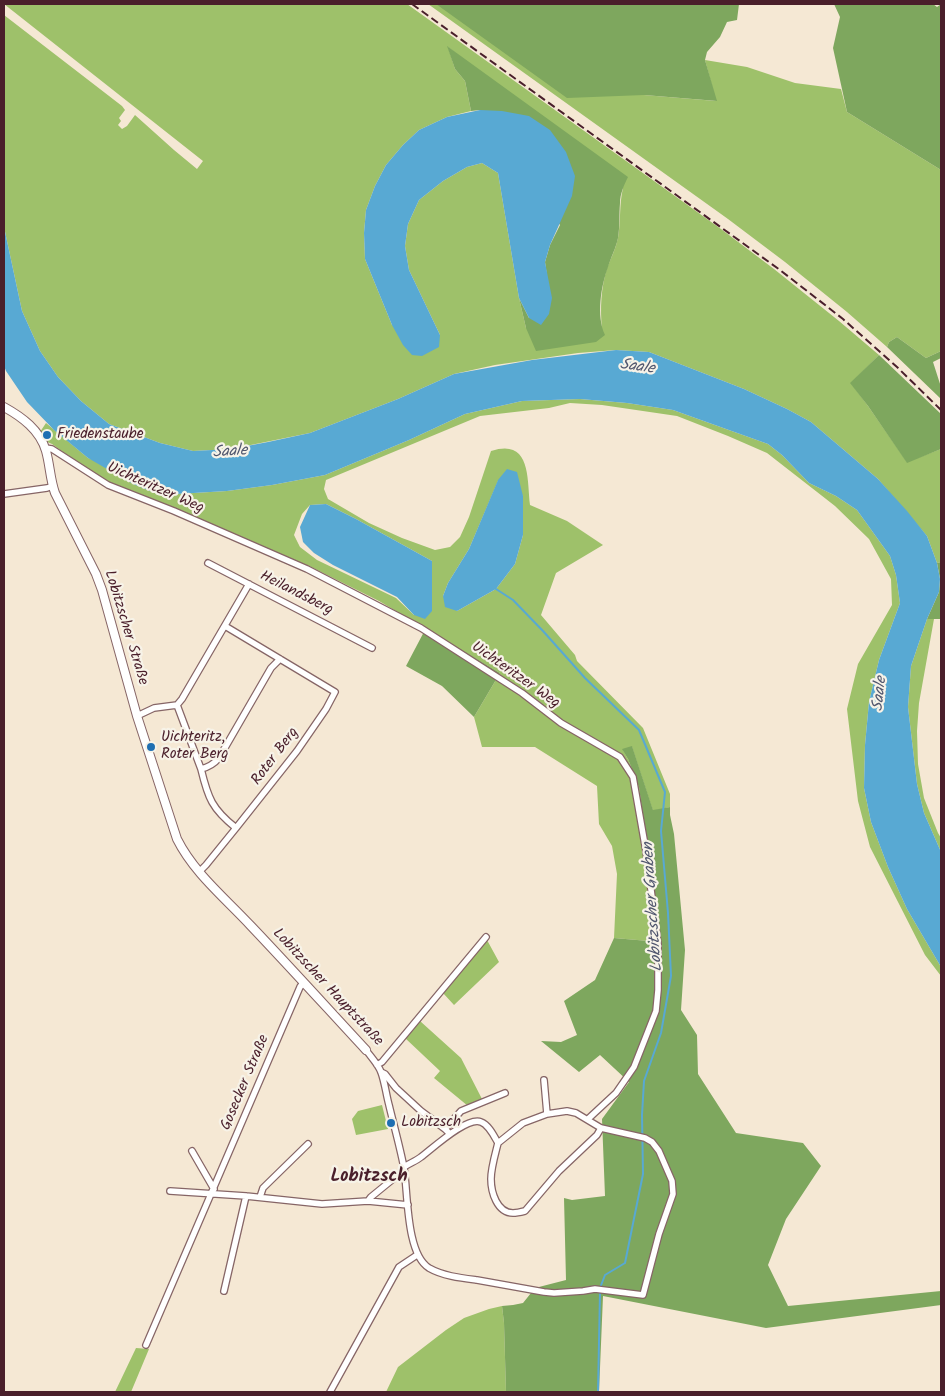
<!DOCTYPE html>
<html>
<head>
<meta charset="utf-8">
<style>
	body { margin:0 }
	#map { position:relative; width:945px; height:1396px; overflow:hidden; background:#f5e8d4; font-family:Kalam,sans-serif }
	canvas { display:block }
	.frame { position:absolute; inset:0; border:5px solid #4a1f2b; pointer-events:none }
</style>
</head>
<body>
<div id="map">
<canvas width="945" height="1396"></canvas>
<div class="frame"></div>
</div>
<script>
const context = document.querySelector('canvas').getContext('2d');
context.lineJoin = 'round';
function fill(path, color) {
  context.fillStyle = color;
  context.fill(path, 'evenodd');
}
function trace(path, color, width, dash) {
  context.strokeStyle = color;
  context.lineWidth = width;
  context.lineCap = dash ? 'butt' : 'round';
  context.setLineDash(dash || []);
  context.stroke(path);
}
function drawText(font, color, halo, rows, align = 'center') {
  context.font = font + ' Kalam,sans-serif';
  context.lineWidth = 4.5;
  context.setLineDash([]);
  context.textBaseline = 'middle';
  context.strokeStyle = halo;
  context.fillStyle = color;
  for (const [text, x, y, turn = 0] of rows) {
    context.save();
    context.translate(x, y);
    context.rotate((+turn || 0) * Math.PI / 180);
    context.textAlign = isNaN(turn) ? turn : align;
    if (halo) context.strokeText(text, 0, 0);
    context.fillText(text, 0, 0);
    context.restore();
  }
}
const green = new Path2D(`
	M 4,4 L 407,4 L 721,229 L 774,269 L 839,321 L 879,355 L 851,383 L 868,406 L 907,462 L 941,449 L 941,562 L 937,563 L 927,536 L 878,479 L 811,422 L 787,409 L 744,389 L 649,352 L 616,350 L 578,353 L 495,365 L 454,374 L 398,399 L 310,433 L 231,449 L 193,451 L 160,443 L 109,424 L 81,401 L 58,377 L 40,351 L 22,311 L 4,227 L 4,15 L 122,106 L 125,110 L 119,118 L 121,121 L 118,125 L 122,129 L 127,126 L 135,115 L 174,150 L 197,169 L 203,161 ZM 448,47 L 623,188 C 619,205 621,221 618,238 C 616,248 611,258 607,268 C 601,288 600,308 602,329 L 526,328 L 519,298 L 498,173 L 482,163 L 467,167 L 443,181 L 419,200 L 408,224 L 405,246 L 409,270 L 440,335 L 392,325 L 365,259 L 364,233 L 366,210 L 375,186 L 386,165 L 403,145 L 419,130 L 447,117 L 471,111 L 465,81 L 455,69 Z
	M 428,4 L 436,4 L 644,95 L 716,101 L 705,60 L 747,67 L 795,83 L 841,89 L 847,112 L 941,170 L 941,351 L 926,358 L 897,337 L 889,342 L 887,347 L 847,312 L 785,262 L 728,219 Z
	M 580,399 L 627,403 L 673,410 L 768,444 L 782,455 L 809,483 L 836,496 L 857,510 L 890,556 L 896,575 L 900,603 L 879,660 L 869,702 L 865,745 L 864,788 L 871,822 L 888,867 L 907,909 L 941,967 L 941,976 L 925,955 L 870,847 L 858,801 L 847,709 L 858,664 L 892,605 L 891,579 L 869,539 L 835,506 L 767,453 L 728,436 L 677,416 L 602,405 L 570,403 L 549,408 L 480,416 L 326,480 L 324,489 L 328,499 L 369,523 L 402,538 L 435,550 L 450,547 L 460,537 L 469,517 L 491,451 C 531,438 527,478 530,505 L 567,521 L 603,545 L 556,573 L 541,615 L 575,655 L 577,661 L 643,728 L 670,794 L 670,807 L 653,811 L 632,747 L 623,750 L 628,759 L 639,786 L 660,942 L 614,938 L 617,874 L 612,846 L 599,824 L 597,786 L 535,747 L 482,747 L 474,717 L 500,673 L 379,601 L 309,566 L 109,482 L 63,452 L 52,444 L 45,441 L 40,432 L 46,423 L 88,458 L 177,494 L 227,491 L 272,485 L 325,475 L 409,440 L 465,414 L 522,401 ZM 498,481 L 523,496 L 523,535 L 515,564 L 496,589 L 457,611 L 443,596 L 448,583 L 469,549 ZM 326,504 L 356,519 L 432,561 L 414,615 L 396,598 L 317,560 L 300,547 L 294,535 L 302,514 L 310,505 Z
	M 927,619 L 934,619 L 919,703 L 917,731 L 918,764 L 924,798 L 938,833 L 941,838 L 941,852 L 924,813 L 917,784 L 908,707 L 911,666 Z
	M 487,940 L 499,962 L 454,1005 L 443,993 Z
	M 420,1021 L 461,1058 L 482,1099 L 468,1106 L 434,1078 L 440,1071 L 405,1038 Z
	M 382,1105 L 388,1129 L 356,1135 L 352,1119 L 358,1111 Z
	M 502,1306 L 504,1323 L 506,1392 L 386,1392 L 398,1367 L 446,1330 L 464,1318 L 489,1309 Z
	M 136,1348 L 149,1349 L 131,1392 L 115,1392 Z`);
const forest = new Path2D(`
	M 436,4 L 739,4 L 737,20 L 727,22 L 720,37 L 707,52 L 705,60 L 717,101 L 644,95 L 567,98 Z
	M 834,4 L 933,4 L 937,7 L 941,4 L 941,170 L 847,112 L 833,48 L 840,17 Z
	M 447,46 L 628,177 C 624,185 620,194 620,203 C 619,215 620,226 618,238 C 616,248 611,257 608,267 C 601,286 596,316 605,335 L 596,342 L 536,351 L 526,328 L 519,298 L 529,318 L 547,276 L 545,262 L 550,245 L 560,225 L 480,110 L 471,111 L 465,81 L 455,69 Z
	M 897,337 L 926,358 L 941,351 L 941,358 L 933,362 L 941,387 L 941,399 L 887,347 L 889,342 Z
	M 879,355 L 941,414 L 941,449 L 907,463 L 868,406 L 850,383 Z
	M 941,562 L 941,619 L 927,619 L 939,592 L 940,579 L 937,563 Z
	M 426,628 L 500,673 L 474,717 L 442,686 L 406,666 Z
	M 632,746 L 653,810 L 670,807 L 670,815 L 674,834 L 685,950 L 681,1010 L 697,1035 L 698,1074 L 736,1133 L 803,1143 L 821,1166 L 786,1219 L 768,1265 L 788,1306 L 941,1291 L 941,1305 L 766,1328 L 603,1296 L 599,1392 L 506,1392 L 504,1323 L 502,1306 L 513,1305 L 523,1303 L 535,1288 L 566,1280 L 564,1198 L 572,1200 L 605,1196 L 602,1119 L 629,1082 L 600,1055 L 579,1072 L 541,1041 L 561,1042 L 577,1035 L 564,1001 L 595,980 L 614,938 L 660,942 L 639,787 L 628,759 L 622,749 Z`);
const water = new Path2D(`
	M 480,110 L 502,111 L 529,116 L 550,130 L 566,152 L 575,176 L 572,196 L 550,245 L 545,262 L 552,298 L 549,314 L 541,325 L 529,318 L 519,298 L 498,173 L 482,163 L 467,167 L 443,181 L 419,200 L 408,224 L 405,246 L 409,270 L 440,335 L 439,347 L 422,356 L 412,355 L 403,345 L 392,325 L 365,259 L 364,233 L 366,210 L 375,186 L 386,165 L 403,145 L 419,130 L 447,117 Z
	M 4,227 L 22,311 L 40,351 L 58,377 L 81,401 L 109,424 L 160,443 L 193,451 L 231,449 L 268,442 L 310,433 L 398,399 L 454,374 L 532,360 L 616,350 L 649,352 L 744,389 L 787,409 L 811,422 L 878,479 L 907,511 L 927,536 L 937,563 L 940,579 L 939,592 L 927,619 L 911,666 L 908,707 L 917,784 L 924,813 L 941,852 L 941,967 L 907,909 L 888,867 L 871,822 L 864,788 L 865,745 L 869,702 L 879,660 L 900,603 L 896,575 L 890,556 L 857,510 L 836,496 L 809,483 L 782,455 L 768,444 L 673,410 L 627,403 L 580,399 L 522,401 L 465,414 L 409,440 L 325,475 L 272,485 L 227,491 L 177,494 L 155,493 L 133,484 L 88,458 L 54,430 L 27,402 L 6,371 L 4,366 Z
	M 507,469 L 517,472 L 523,496 L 523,535 L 515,564 L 496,589 L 457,611 L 445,607 L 443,596 L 448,583 L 469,549 L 498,480 Z
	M 326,504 L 356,519 L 432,561 L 432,611 L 425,619 L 414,615 L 397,597 L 333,565 L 314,553 L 303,542 L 300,527 L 310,505 Z`);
const stream = new Path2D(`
	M 496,589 L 513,600 L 543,631 L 585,678 L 639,730 L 665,792 L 661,831 L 668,913 L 671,976 L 661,1033 L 644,1081 L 642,1115 L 643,1174 L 625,1263 L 605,1275 L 600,1288
	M 598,1392 L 600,1292`);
const minor = new Path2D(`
	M 45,448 L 52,449 L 108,485 L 174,511 L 307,569 L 421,628 L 522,693 L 561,723 L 620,757 L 633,777 L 646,851 L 658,944 L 658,990 L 656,1011 L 634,1067 L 616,1093 L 588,1119
	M 4,494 L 47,488 L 53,486
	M 208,563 L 372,648
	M 177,705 L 201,769 C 209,767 214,764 219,758 L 271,668 L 280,659
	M 137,716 L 154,708 L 177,705 L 182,699 L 249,584
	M 201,769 C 208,798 212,809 236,828 L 297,751 L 326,709 L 335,692 L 225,626
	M 199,872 L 206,865 L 236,828
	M 366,1050 C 371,1057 378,1064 381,1072 C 385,1083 386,1094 389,1105 C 394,1126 400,1147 404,1168 C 408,1193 406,1254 429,1268 C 443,1276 461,1278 477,1280 C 499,1284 522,1288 544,1292 L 554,1293 L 583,1291 L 595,1289 L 643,1295 L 659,1234 L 673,1194 L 672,1181 L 659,1151 L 652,1142 L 645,1138 L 601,1128 L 576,1113 L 567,1111 L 547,1114 L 523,1123 L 498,1143 C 495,1155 491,1168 491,1179 C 491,1192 497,1213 513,1213 C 517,1213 521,1212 525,1211 L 559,1171 L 597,1135 L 601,1128
	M 377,1065 L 382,1062 L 486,937
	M 381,1072 L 385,1074 L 396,1088 L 421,1111 L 445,1129 L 450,1134
	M 544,1080 L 547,1114
	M 445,1129 L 461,1111 L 505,1093
	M 192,1151 L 214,1189
	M 404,1167 C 410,1163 416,1161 421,1157 C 432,1149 467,1116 481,1122 C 489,1125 494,1136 498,1143
	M 170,1191 L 246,1196 L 322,1204 L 368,1201 L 408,1205
	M 260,1197 L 263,1188 L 308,1144
	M 368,1201 L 371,1197 L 398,1175 L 405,1174
	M 224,1291 L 246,1196
	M 146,1345 L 300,987 L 303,983
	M 330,1392 L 399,1267 L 417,1255`);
const tertiary = new Path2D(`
	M 4,407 C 22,417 40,430 46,451 C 50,465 50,479 55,493 L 96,574 L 102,590 L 137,716 L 177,839 C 194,873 225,898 251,926 C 290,967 328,1009 366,1050`);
const rail = new Path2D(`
	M 412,4 L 780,270 L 843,319 L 897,367 L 941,410`);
const markers = [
	[47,435,5,"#1f6fb2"],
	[151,747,5,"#1f6fb2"],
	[391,1123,5,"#1f6fb2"]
];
const poiNames = [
	["Friedenstaube",57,435],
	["Uichteritz,",161,738],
	["Roter Berg",161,755],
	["Lobitzsch",401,1123]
];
const streetNames = [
	["Uichteritzer Weg",155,489,24],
	["Heilandsberg",296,594,27],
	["Lobitzscher Straße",125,628,73],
	["Uichteritzer Weg",515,676,35],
	["Roter Berg",276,757,-53],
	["Lobitzscher Hauptstraße",327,988,47],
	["Gosecker Straße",246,1083,-67]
];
const waterNames = [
	["Saale",637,368,8],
	["Saale",230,453,-4],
	["Saale",881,694,-84],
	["Lobitzscher Graben",654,907,-94]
];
const quarterNames = [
	["Lobitzsch",369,1178]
];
fill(green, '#9ec16a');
fill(forest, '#7ea75e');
fill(water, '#58a9d3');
trace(stream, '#58a9d3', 2);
trace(minor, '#866566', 8);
trace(tertiary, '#866566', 10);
trace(minor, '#fff', 5.5);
trace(tertiary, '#fff', 8);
trace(rail, '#4a1f2b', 2, [8, 4]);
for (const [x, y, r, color] of markers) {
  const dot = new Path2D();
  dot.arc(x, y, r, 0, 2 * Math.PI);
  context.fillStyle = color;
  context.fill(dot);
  trace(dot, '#f7f3e8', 2);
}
drawText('15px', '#4a1f2b', '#f7f3e8', poiNames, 'left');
drawText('15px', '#4a1f2b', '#f7f3e8', streetNames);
drawText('italic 16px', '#50566e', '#f7f3e8', waterNames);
drawText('bold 18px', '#4a1f2b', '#f7f3e8', quarterNames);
</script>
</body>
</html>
